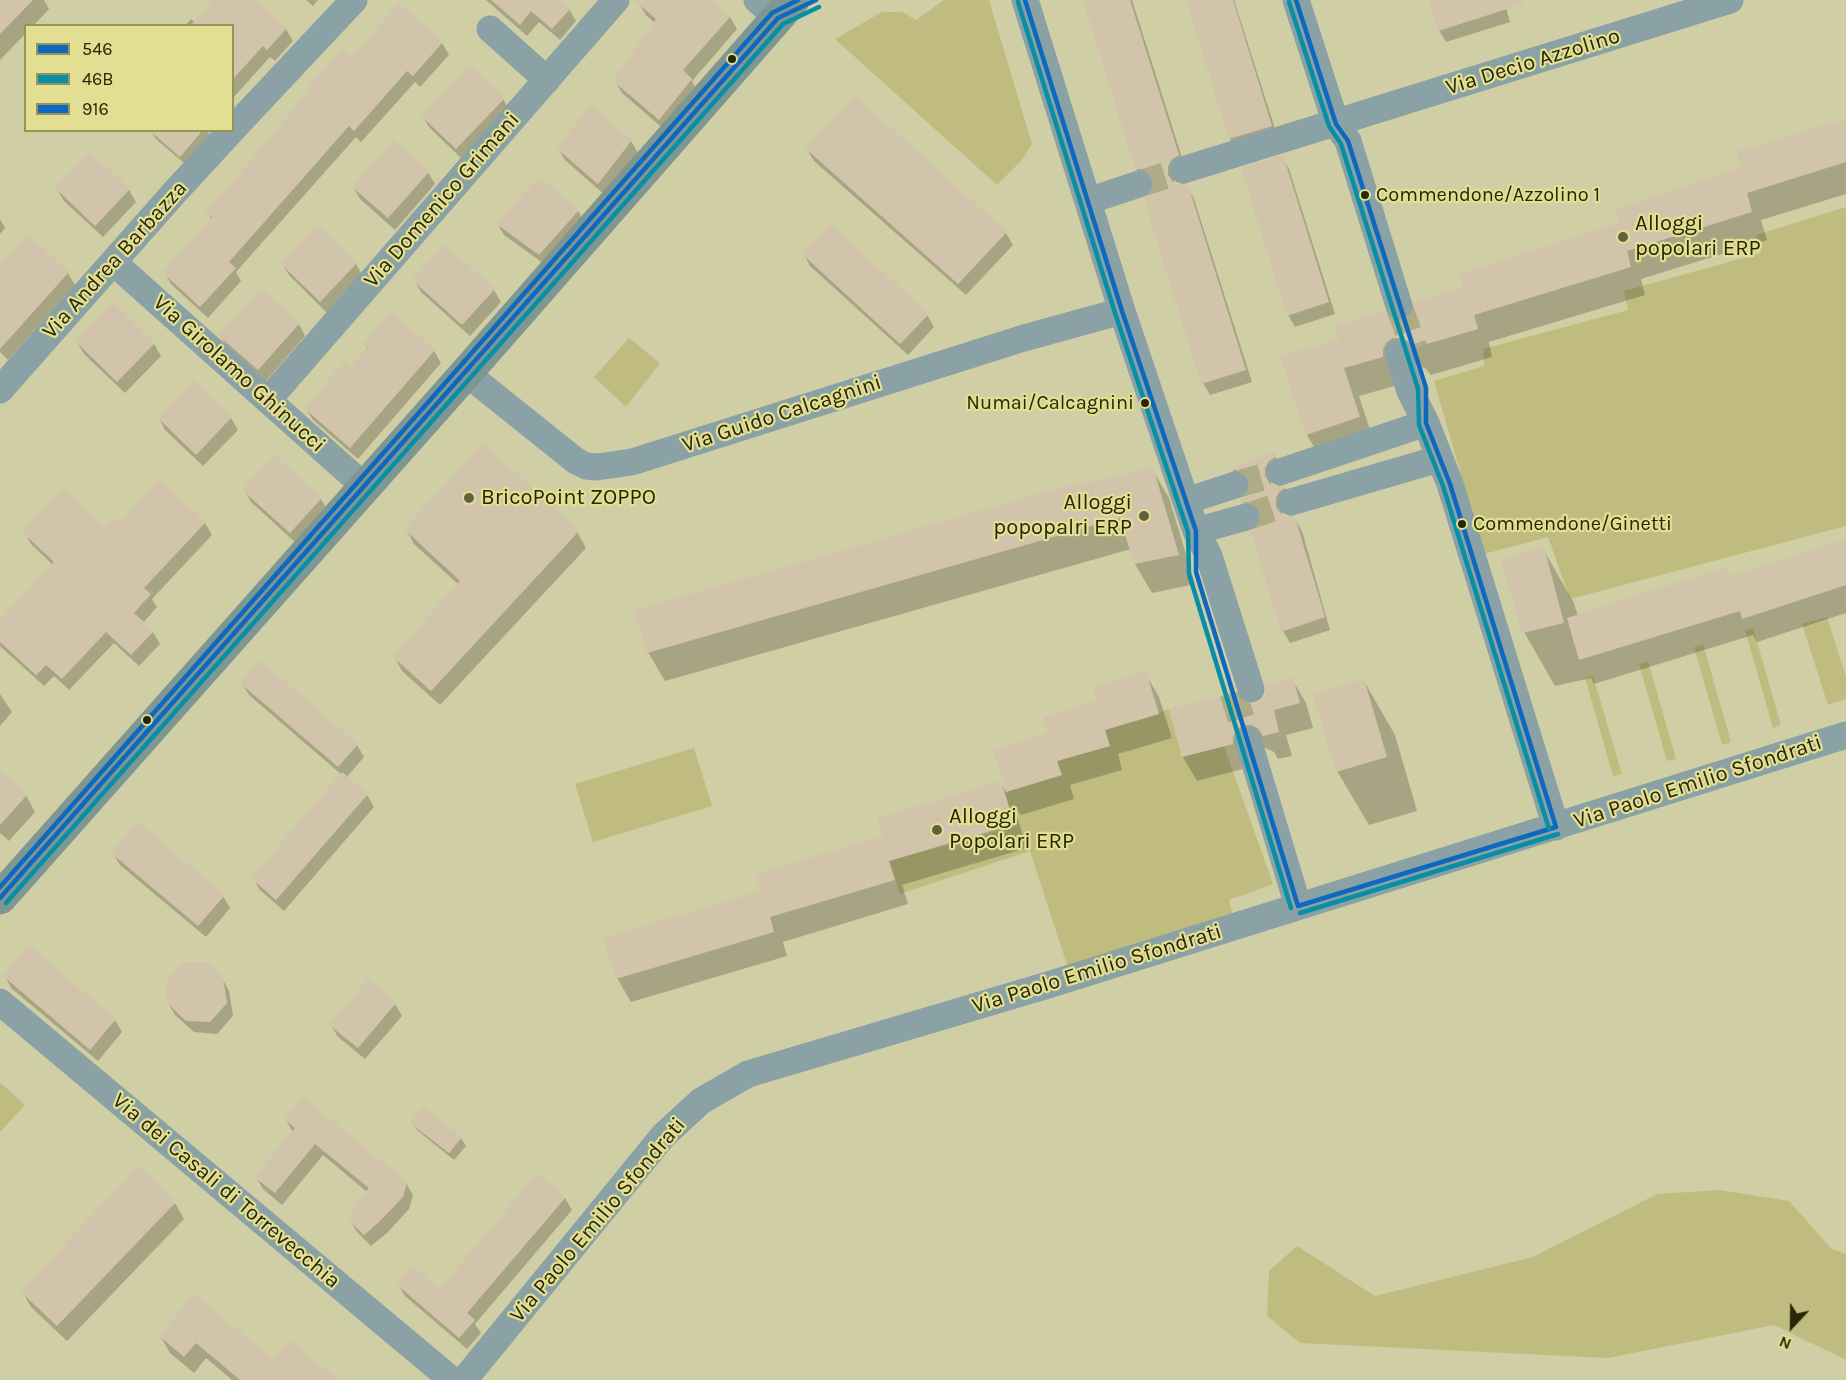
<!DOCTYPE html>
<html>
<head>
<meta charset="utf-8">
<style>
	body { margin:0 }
	#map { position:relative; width:1846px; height:1380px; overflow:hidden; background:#d0cea4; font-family:Karla,sans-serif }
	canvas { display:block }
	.legend { position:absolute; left:24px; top:24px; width:210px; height:108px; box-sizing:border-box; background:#e2de92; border:2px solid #97945a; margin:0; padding:8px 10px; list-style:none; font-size:18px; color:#272606 }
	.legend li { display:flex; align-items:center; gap:12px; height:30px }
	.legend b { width:30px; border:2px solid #97945a }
	.north { position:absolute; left:1762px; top:1296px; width:60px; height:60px; -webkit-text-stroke:4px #e2de92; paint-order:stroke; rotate:202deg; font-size:16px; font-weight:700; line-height:24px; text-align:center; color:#272606 }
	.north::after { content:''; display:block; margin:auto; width:21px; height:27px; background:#272606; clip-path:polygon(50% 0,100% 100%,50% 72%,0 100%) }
</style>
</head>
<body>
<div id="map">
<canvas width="1846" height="1380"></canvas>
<ul class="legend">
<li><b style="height:8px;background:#0c69bf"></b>546</li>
<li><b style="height:8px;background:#088fa6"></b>46B</li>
<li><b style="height:8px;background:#0c69bf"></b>916</li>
</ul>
<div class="north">N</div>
</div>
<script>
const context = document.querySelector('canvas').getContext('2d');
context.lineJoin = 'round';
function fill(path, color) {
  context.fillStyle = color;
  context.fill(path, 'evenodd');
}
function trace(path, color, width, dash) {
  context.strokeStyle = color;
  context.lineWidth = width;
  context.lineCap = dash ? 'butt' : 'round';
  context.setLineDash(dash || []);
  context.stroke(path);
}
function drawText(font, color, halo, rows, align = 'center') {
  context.font = font + ' Karla,sans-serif';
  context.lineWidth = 4.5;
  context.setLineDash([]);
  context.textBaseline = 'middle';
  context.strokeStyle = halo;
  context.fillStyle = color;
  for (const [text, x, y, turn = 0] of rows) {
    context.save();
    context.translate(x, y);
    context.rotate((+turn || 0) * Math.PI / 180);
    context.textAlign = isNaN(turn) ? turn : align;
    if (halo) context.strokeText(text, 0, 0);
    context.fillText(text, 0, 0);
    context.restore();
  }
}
const green = new Path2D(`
	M 944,0 L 989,0 L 1032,144 L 1021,161 L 997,185 L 835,39 L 882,12 L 902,12 L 916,20 Z
	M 1846,207 L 1846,526 L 1570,599 L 1548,537 L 1484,554 L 1434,381 L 1484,366 L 1483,349 L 1628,310 L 1624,291 L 1761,253 L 1756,235 Z
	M 629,338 L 660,363 L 626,407 L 594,377 Z
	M 1827,617 L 1846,677 L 1846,699 L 1828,705 L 1802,624 Z
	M 1753,628 L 1781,725 L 1773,728 L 1745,630 Z
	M 1703,644 L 1731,742 L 1722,745 L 1694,647 Z
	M 1648,661 L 1676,759 L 1667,761 L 1639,664 Z
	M 1593,676 L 1622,774 L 1613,776 L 1585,678 Z
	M 1169,709 L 1182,757 L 1224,746 L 1273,884 L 1229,900 L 1233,916 L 1068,968 L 1030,851 L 900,894 L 889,861 L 1015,826 L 1005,792 L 1061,775 L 1057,761 L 1109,746 L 1105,730 Z
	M 694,748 L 712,806 L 593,842 L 575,784 Z
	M 1,1083 L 25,1105 L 0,1132 L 0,1084 Z
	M 1720,1190 L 1789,1201 L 1832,1249 L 1846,1254 L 1846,1360 L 1774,1325 L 1608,1358 L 1300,1343 L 1267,1316 L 1269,1271 L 1297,1246 L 1375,1296 L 1533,1257 L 1657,1194 Z`);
const shadow = new Path2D(`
	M 0,0 L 44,0 L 49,9 L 33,26 L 26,26 L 26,33 L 0,60 Z
	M 214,0 L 252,0 L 286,29 L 293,41 L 275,61 L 270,57 L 232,99 L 232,26 L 185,26 L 191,19 L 195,22 Z
	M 306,0 L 318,0 L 313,6 Z
	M 486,0 L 559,0 L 569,9 L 576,21 L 560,40 L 539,22 L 527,36 Z
	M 641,0 L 711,0 L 730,17 L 737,29 L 692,81 L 698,92 L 666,131 L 622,93 L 615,81 L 655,23 L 646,15 L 639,3 Z
	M 1084,0 L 1132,0 L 1185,167 L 1174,179 L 1174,184 L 1187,186 L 1194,199 L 1252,382 L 1210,395 L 1203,383 L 1152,195 L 1156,183 L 1149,180 L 1143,181 L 1136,168 Z
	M 1187,0 L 1234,0 L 1278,138 L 1237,151 L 1230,139 Z
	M 1430,0 L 1504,0 L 1510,22 L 1446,42 L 1439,30 Z
	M 442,43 L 449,55 L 420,87 L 415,82 L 361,142 L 356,137 L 236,272 L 241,281 L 208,318 L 171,284 L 164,272 L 212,220 L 207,211 L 260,153 L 352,59 Z
	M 503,99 L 510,111 L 463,160 L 429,127 L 422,115 Z
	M 1846,121 L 1846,194 L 1761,220 L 1767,240 L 1641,279 L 1645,295 L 1489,342 L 1492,357 L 1431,375 L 1426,369 L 1419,365 L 1410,365 L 1398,385 L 1359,396 L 1375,445 L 1323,462 L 1307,435 L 1281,357 L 1341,340 L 1387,318 L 1395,323 L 1405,322 L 1465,288 L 1620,224 Z
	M 207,130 L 210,135 L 185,164 L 156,139 L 151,131 Z
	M 631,141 L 638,153 L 605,195 L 565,160 L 558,148 Z
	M 807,149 L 1006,233 L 1013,245 L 966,295 L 814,161 Z
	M 90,154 L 129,190 L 136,202 L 103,237 L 64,201 L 57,189 Z
	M 1282,157 L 1289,169 L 1335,314 L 1295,327 L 1288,315 Z
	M 428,172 L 435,184 L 395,230 L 360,199 L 353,187 Z
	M 578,211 L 585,223 L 547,266 L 504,235 L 497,223 Z
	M 0,219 L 5,228 L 0,234 Z
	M 804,254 L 927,315 L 934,327 L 908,355 L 810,266 Z
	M 282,263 L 356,264 L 363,276 L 327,313 L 289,275 Z
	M 0,266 L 68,273 L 75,285 L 8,360 L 0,352 Z
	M 414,280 L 494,290 L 501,302 L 470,336 L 421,292 Z
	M 113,305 L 154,344 L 161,356 L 125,393 L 84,354 L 77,342 Z
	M 299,324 L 305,336 L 266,381 L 227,347 L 220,335 Z
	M 364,343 L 434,351 L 441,363 L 358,459 L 313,420 L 306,408 L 350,369 L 368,350 Z
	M 159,418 L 231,418 L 238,430 L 203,466 L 165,430 Z
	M 1274,454 L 1281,466 L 1271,481 L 1271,486 L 1277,489 L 1285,488 L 1291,500 L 1282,511 L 1282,516 L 1295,519 L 1302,531 L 1330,630 L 1290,643 L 1283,631 L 1253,533 L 1258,529 L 1263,522 L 1262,516 L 1258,514 L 1249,514 L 1242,500 L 1247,497 L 1252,489 L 1251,484 L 1246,481 L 1239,482 L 1232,468 Z
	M 1152,469 L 1169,498 L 1195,584 L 1152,593 L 1135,564 L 1131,549 L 665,681 L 648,652 L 1084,484 Z
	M 244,490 L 321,499 L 328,511 L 297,544 L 251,502 Z
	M 205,523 L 212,535 L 152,599 L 157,607 L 143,623 L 153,632 L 160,644 L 139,666 L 114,643 L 69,690 L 54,676 L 44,686 L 0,646 L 0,622 L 53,565 L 31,544 L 24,532 L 119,526 Z
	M 406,529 L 577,532 L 586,548 L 440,705 L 402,671 L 394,656 L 459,585 L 414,544 Z
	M 1846,541 L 1846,613 L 1757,642 L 1753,635 L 1594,684 L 1591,678 L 1555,686 L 1524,632 L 1543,549 L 1574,603 L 1578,616 L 1729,578 Z
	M 1145,673 L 1159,697 L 1172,738 L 1118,754 L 1122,770 L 1070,785 L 1074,799 L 1021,815 L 1013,804 L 1027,848 L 902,885 L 908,904 L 783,942 L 787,956 L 631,1002 L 617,978 L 763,892 L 1000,783 L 1008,794 L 995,751 L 1050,734 Z
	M 1292,679 L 1306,703 L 1313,728 L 1286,735 L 1292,756 L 1278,759 L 1274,752 L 1266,748 L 1258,749 L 1246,768 L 1197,781 L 1183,757 L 1171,710 L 1240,702 L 1248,706 L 1256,706 Z
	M 1364,681 L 1395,735 L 1417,811 L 1369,825 L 1337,771 Z
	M 242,683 L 357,745 L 364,757 L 346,778 L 367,795 L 374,807 L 284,911 L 260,890 L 253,878 L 342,775 L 249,695 Z
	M 0,694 L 12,712 L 0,726 Z
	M 0,772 L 26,795 L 35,812 L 9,841 L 0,833 Z
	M 113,853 L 223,896 L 230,908 L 206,937 L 120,865 Z
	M 29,947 L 115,1020 L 122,1032 L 98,1061 L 11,988 L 5,976 Z
	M 222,978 L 229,991 L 233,1016 L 217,1034 L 194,1032 L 175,1015 L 168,1003 Z
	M 395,1004 L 402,1016 L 365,1059 L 338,1037 L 331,1025 Z
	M 286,1120 L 406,1183 L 413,1195 L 409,1209 L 387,1233 L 371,1246 L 357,1232 L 350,1220 L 367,1192 L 323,1155 L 282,1205 L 263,1189 L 256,1177 L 293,1132 Z
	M 412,1123 L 461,1138 L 466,1146 L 454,1160 L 417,1130 Z
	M 539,1175 L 565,1198 L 572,1210 L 475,1324 L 481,1333 L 467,1349 L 405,1296 L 398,1284 L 439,1291 Z
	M 175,1203 L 184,1219 L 67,1341 L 31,1307 L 22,1291 Z
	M 194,1296 L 273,1361 L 336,1380 L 232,1380 L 206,1358 L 194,1373 L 170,1353 L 161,1337 Z`);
const building = new Path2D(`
	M 0,0 L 33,0 L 0,34 Z
	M 212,0 L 255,0 L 287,28 L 267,50 L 263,46 L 232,80 L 232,26 L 190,26 Z
	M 491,0 L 561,0 L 571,8 L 552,29 L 531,11 L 520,25 Z
	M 634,0 L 713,0 L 731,16 L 683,70 L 692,79 L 659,120 L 613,81 L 656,19 Z
	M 1083,0 L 1130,0 L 1179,155 L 1172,159 L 1168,166 L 1168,175 L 1173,182 L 1179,185 L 1188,185 L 1246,370 L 1201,384 L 1144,199 L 1151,194 L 1154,187 L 1154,180 L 1149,172 L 1142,169 L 1135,169 Z
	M 1186,0 L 1233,0 L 1272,126 L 1229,139 Z
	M 1428,0 L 1522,0 L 1523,4 L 1438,31 Z
	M 399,3 L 443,42 L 413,76 L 407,71 L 354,131 L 349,126 L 229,262 L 236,268 L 200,307 L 162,272 L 212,217 L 205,211 L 259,152 L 258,151 L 309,91 L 307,89 L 343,49 L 351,57 Z
	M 469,64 L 505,98 L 456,149 L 420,115 Z
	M 856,96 L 1007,232 L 958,284 L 805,148 Z
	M 592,104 L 632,140 L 598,184 L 556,148 Z
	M 1846,119 L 1846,162 L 1747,193 L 1752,212 L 1627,251 L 1631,267 L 1474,315 L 1478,329 L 1413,348 L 1409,342 L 1402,338 L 1393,338 L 1386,343 L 1383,350 L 1383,357 L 1344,368 L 1360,417 L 1306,435 L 1280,356 L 1339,339 L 1335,326 L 1384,311 L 1388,317 L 1395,321 L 1404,321 L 1410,317 L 1414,310 L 1414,302 L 1463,287 L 1459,274 L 1619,223 L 1615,209 L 1741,167 L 1736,152 Z
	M 149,130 L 203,130 L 180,157 Z
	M 393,139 L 430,171 L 388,218 L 352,187 Z
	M 90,152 L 130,189 L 95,226 L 55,188 Z
	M 1283,155 L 1329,302 L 1287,316 L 1241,168 Z
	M 539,177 L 579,210 L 539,255 L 495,223 Z
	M 830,223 L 929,314 L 900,344 L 802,254 Z
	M 317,224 L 357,263 L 320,302 L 280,263 Z
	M 28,234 L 69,272 L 0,349 L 0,264 Z
	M 445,244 L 495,289 L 462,325 L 412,280 Z
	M 260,288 L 300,323 L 258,370 L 218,335 Z
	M 113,302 L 155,343 L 117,382 L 75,341 Z
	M 392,311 L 435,350 L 350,448 L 304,408 L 337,370 L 338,371 L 345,362 L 350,367 L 368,348 L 363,343 Z
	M 193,380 L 232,417 L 196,455 L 157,417 Z
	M 484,443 L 579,531 L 431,691 L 392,656 L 460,581 L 404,529 Z
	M 1275,452 L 1276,457 L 1269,461 L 1265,468 L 1265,476 L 1270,484 L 1277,487 L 1286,487 L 1279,492 L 1276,498 L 1276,507 L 1281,514 L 1287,517 L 1295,517 L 1325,617 L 1281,632 L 1251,532 L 1257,528 L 1261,521 L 1261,512 L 1257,505 L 1250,502 L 1241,502 L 1240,500 L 1246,496 L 1250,489 L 1250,480 L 1245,473 L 1238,470 L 1230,470 L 1230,468 Z
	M 274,455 L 322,498 L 290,533 L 242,490 Z
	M 1153,467 L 1179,555 L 1134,564 L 1120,518 L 647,653 L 634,610 L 1084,481 L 1085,483 Z
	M 160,479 L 206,522 L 144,588 L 151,594 L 134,613 L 154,631 L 131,655 L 106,632 L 62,679 L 46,665 L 36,675 L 0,642 L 0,620 L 54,562 L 22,532 L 63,487 L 104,525 L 112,517 L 119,523 Z
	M 1846,539 L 1846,585 L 1742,619 L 1740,611 L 1579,660 L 1567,618 L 1725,567 L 1730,576 Z
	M 1544,547 L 1564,623 L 1522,633 L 1501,560 Z
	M 260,660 L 358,744 L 338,767 L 240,683 Z
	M 1146,671 L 1159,714 L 1105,730 L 1110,746 L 1057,761 L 1062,775 L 1006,792 L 993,750 L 1048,733 L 1043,717 L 1097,701 L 1093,687 Z
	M 1293,677 L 1300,703 L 1274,710 L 1279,732 L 1263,736 L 1258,728 L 1251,725 L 1244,725 L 1236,730 L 1233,737 L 1233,744 L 1182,757 L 1169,709 L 1236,692 L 1241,701 L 1248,704 L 1255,704 L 1263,699 L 1266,692 L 1266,685 Z
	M 1364,679 L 1387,757 L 1336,772 L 1313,694 Z
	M 0,770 L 27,795 L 0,825 Z
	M 342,772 L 368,794 L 276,900 L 251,878 Z
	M 1001,781 L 1014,824 L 889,861 L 895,880 L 770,917 L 774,932 L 616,979 L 603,938 L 761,891 L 756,874 L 883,836 L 877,818 Z
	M 138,822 L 225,895 L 198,926 L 111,853 Z
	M 29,945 L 116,1019 L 90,1050 L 3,976 Z
	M 184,962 L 207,962 L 223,978 L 227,1003 L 210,1022 L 186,1021 L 167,1003 L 165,983 Z
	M 368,979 L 396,1003 L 358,1048 L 329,1025 Z
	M 303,1097 L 407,1182 L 403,1197 L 380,1221 L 364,1235 L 348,1220 L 357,1203 L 369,1188 L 315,1144 L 275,1193 L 254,1177 L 295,1128 L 284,1119 Z
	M 423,1106 L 462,1137 L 449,1153 L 410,1123 Z
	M 139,1166 L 176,1202 L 57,1326 L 20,1291 Z
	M 538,1173 L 566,1197 L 467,1313 L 475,1320 L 459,1338 L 396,1284 L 412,1265 L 439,1289 Z
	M 194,1294 L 273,1359 L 290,1340 L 339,1380 L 240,1380 L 196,1343 L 184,1357 L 159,1336 Z`);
const minorTunnel = new Path2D(`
	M 1139,184 L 1183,170
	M 1399,306 L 1414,348
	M 1235,485 L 1280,472
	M 1246,517 L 1291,502
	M 1233,693 L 1248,740`);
const minor = new Path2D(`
	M 757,0 L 778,18
	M 1025,0 L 1122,311 L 1196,531 L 1209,556 L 1251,689
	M 1296,0 L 1336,124 L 1348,141 L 1399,306
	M 490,29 L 547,80
	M 232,130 L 354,0
	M 1183,170 L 1730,0
	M 1088,201 L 1139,184
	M 113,262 L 364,486
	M 1398,353 L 1410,391 L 1426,423 L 1450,484 L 1556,827
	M 466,373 L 576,461 L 586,466 L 597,467 L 632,462 L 1024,338 L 1122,311
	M 0,390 L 174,193 L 232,130
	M 268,400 L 616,0
	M 1280,472 L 1426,423
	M 1186,501 L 1235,485
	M 1291,502 L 1439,459
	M 1196,531 L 1246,517
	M 1248,740 L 1298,906
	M 0,1002 L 452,1380
	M 464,1380 L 663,1136 L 701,1101 L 748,1074 L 1048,985 L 1846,735`);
const major = new Path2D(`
	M 0,898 L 466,373 L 793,0`);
const bus1 = new Path2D(`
	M 1025,0 L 1122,311 L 1196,531 L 1196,572 L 1298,906
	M 1296,0 L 1336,124 L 1348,141 L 1426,388 L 1426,423 L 1450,484 L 1556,827
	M 0,898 L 778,18 L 816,0
	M 1298,906 L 1556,827`);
const bus2 = new Path2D(`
	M 1018,2 L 1115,313 L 1188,532 L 1189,574 L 1291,908
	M 1289,2 L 1329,126 L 1341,144 L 1418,389 L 1419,425 L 1443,486 L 1549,829
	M 6,903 L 783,24 L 819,7
	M 1300,913 L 1558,834`);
const bus3 = new Path2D(`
	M 0,887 L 772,13 L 798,0`);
const markers = [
	[732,59,5,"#272606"],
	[1365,195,5,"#272606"],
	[1623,237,6,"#62613d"],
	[1145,403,5,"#272606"],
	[469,498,6,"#62613d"],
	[1144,516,6,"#62613d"],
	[1462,524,5,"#272606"],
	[147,720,5,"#272606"],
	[937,830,6,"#62613d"]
];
const busNames = [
	["Commendone/Azzolino 1",1376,195],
	["Numai/Calcagnini",1134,403,"right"],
	["Commendone/Ginetti",1473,524]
];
const streetNames = [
	["Via Decio Azzolino",1533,62,-17],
	["Via Domenico Grimani",442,200,-49],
	["Via Andrea Barbazza",115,260,-48],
	["Via Girolamo Ghinucci",239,374,42],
	["Via Guido Calcagnini",782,414,-18],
	["Via Paolo Emilio Sfondrati",1698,782,-18],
	["Via Paolo Emilio Sfondrati",1097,969,-17],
	["Via dei Casali di Torrevecchia",226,1191,40],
	["Via Paolo Emilio Sfondrati",598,1220,-50]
];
const poiNames = [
	["Alloggi",1635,224],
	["popolari ERP",1635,249],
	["BricoPoint ZOPPO",481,498],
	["Alloggi",1132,503,"right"],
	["popopalri ERP",1132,528,"right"],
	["Alloggi",949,817],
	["Popolari ERP",949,842]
];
fill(green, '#c0bc7f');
fill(shadow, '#0003');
fill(building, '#d2c4aa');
trace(minorTunnel, '#aeac84', 27, [27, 14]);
trace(minor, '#8aa2a5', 27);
trace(major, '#7f9793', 33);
trace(bus1, '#0c69bf', 4.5);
trace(bus2, '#088fa6', 4.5);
trace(bus3, '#0c69bf', 4.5);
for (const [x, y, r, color] of markers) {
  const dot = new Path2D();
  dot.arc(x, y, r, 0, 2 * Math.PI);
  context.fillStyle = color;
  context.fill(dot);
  trace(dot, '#e2de92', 2);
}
drawText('20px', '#272606', '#e2de92', busNames, 'left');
drawText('22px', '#272606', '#e2de92', streetNames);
drawText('22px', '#272606', '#e2de92', poiNames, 'left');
</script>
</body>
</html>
